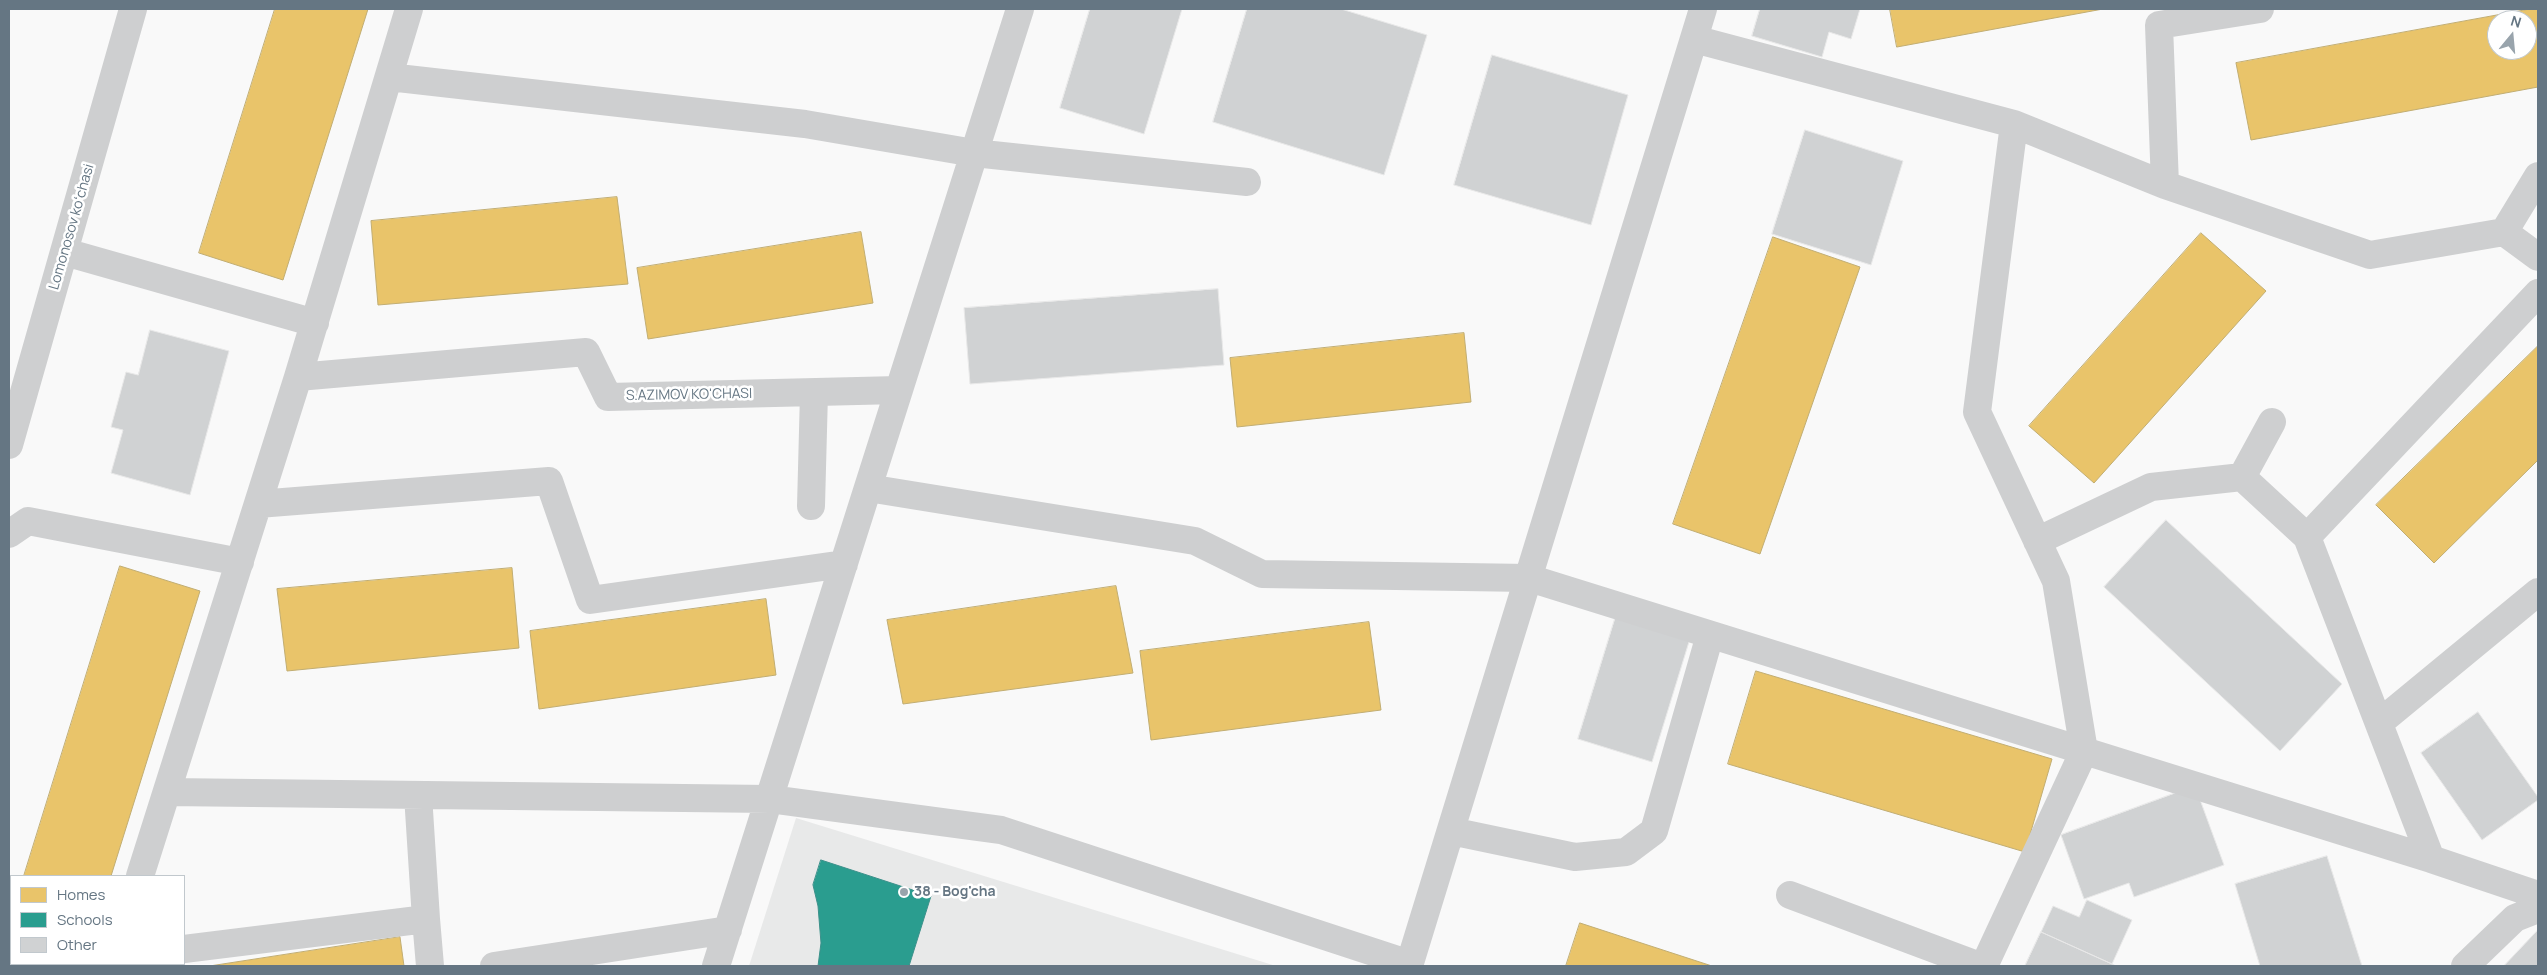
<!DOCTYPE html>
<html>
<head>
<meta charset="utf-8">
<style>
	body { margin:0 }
	#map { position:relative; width:2547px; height:975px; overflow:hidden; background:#f9f9f9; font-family:Manrope,sans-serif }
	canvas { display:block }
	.frame { position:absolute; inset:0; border:10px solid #657683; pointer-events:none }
	.legend { position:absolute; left:10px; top:875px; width:175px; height:90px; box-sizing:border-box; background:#fff; border:1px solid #c1c8cd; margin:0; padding:6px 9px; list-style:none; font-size:15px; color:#657683 }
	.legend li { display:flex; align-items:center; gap:10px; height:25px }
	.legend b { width:25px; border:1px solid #c1c8cd }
	.north { position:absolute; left:2487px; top:10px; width:50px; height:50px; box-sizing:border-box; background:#fff; border:1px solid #c1c8cd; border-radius:50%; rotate:17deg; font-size:14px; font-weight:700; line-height:20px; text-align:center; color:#657683 }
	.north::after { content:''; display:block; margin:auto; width:18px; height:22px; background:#99a4ac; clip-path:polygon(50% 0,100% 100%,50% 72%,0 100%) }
</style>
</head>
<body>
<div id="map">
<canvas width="2547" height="975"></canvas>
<div class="frame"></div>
<ul class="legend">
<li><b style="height:14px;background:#e9c46a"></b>Homes</li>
<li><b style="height:14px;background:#2a9d8f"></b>Schools</li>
<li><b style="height:14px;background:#d0d2d3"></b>Other</li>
</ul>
<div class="north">N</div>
</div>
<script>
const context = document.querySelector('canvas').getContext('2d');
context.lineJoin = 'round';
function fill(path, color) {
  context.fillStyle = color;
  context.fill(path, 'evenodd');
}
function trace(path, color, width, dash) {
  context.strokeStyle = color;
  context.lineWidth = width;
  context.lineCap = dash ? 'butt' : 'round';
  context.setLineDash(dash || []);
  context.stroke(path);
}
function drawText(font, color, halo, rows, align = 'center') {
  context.font = font + ' Manrope,sans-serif';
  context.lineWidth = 5;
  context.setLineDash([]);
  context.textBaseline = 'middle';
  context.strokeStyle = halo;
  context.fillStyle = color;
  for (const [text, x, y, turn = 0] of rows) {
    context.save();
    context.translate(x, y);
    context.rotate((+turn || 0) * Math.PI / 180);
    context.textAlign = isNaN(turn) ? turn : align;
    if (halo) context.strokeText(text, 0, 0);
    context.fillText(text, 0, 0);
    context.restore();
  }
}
const built = new Path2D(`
	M 796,818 L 1276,966 L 749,966 Z`);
const homes = new Path2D(`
	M 275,9 L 368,9 L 283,280 L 199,253 Z
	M 1890,9 L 2103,9 L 1897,47 Z
	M 2530,9 L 2538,9 L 2538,87 L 2251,140 L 2236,63 ZM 2497,20 L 2527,20 L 2527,50 L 2497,50 Z
	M 617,197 L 628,284 L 378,305 L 371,221 Z
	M 861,232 L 873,303 L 648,339 L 637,268 Z
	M 2201,233 L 2266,291 L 2094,483 L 2029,426 Z
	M 1773,237 L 1860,267 L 1760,554 L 1673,524 Z
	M 1464,333 L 1471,402 L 1237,427 L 1230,358 Z
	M 2538,346 L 2538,460 L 2434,563 L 2376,505 Z
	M 120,566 L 200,591 L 111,876 L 24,876 Z
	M 512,568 L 519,648 L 287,671 L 277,589 Z
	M 1116,586 L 1133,673 L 903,704 L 887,620 Z
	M 766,599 L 776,675 L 539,709 L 530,631 Z
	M 1369,622 L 1381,710 L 1151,740 L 1140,651 Z
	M 1756,671 L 2052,759 L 2025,852 L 1728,764 Z
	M 11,917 L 11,964 L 84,964 L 83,966 L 9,966 L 9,925 Z
	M 1580,923 L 1712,966 L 1566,966 Z
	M 400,937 L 404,966 L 210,966 Z`);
const schools = new Path2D(`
	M 821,860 L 931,896 L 909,966 L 818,966 L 821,943 L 818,906 L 813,885 Z`);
const building = new Path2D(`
	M 1090,9 L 1182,9 L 1144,134 L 1060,108 Z
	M 1247,9 L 1341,9 L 1427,35 L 1384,175 L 1213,122 Z
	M 1760,9 L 1860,9 L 1851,39 L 1829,32 L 1822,57 L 1752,36 Z
	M 1492,55 L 1628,95 L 1591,225 L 1454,185 Z
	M 1805,130 L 1903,161 L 1871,265 L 1772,234 Z
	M 1218,289 L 1224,365 L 970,384 L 964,308 Z
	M 150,330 L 229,351 L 190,495 L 111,473 L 123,430 L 111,427 L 126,372 L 138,375 Z
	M 2166,520 L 2342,684 L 2280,751 L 2104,587 Z
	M 1618,609 L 1692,632 L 1652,762 L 1578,739 Z
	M 2478,712 L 2538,797 L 2538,800 L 2482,840 L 2421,753 Z
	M 2195,786 L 2224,865 L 2134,897 L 2129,883 L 2084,899 L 2061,835 Z
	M 2327,856 L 2362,966 L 2260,966 L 2235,884 Z
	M 2087,900 L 2132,920 L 2112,964 L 2041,932 L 2053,906 L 2079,917 Z
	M 2538,930 L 2538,966 L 2504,966 Z
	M 2041,932 L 2112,964 L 2116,966 L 2025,966 Z`);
const minor = new Path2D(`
	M 1694,39 L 2014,124 L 1977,412 L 2056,581 L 2084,751 L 1984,966
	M 389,77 L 805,124 L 974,153 L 1247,182
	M 2014,124 L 2165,185 L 2370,255 L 2504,232 L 2538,257
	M 2165,185 L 2159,25 L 2260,9
	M 2504,232 L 2538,176
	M 65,252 L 315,323
	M 298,377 L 586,352 L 608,397 L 899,390
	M 2272,422 L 2242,477 L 2307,537 L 2431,859
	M 9,445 L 133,9
	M 868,488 L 1195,541 L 1262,574 L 1529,578 L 2431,859 L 2538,895
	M 258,504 L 549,481 L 590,600 L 844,564
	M 811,506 L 814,393
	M 9,534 L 28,521 L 240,562
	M 2307,537 L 2538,293
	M 2037,541 L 2151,487 L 2242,477
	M 2379,723 L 2538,592
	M 167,792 L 770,799 L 1001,830 L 1410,964
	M 418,795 L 426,919
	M 1451,831 L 1575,857 L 1626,852 L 1654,831 L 1710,635
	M 140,876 L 298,377 L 409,9
	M 1790,895 L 1980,966
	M 184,949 L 426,919 L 430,966
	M 116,966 L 117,964
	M 494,966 L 728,930
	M 716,966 L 1020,9
	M 1409,966 L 1703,9
	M 2465,966 L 2515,918 L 2538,909`);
const markers = [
	[904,892,5,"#99a4ac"]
];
const streetNames = [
	["Lomonosov koʻchasi",72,227,-74],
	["S.AZIMOV KO'CHASI",689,395,-1]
];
const poiNames = [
	["38 - Bog'cha",914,892]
];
fill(built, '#e8e9e9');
fill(homes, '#e9c46a');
trace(homes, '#c1ad72', 1);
fill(schools, '#2a9d8f');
trace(schools, '#3c918b', 1);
fill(building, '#d0d2d3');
trace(building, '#e8e8e8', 1);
trace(minor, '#cecfd0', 28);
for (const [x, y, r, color] of markers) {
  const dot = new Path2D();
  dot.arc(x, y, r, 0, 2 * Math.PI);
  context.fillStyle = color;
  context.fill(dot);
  trace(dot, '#fff', 2);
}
drawText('14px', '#657683', '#fff', streetNames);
drawText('bold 14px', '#657683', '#fff', poiNames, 'left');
</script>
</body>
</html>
